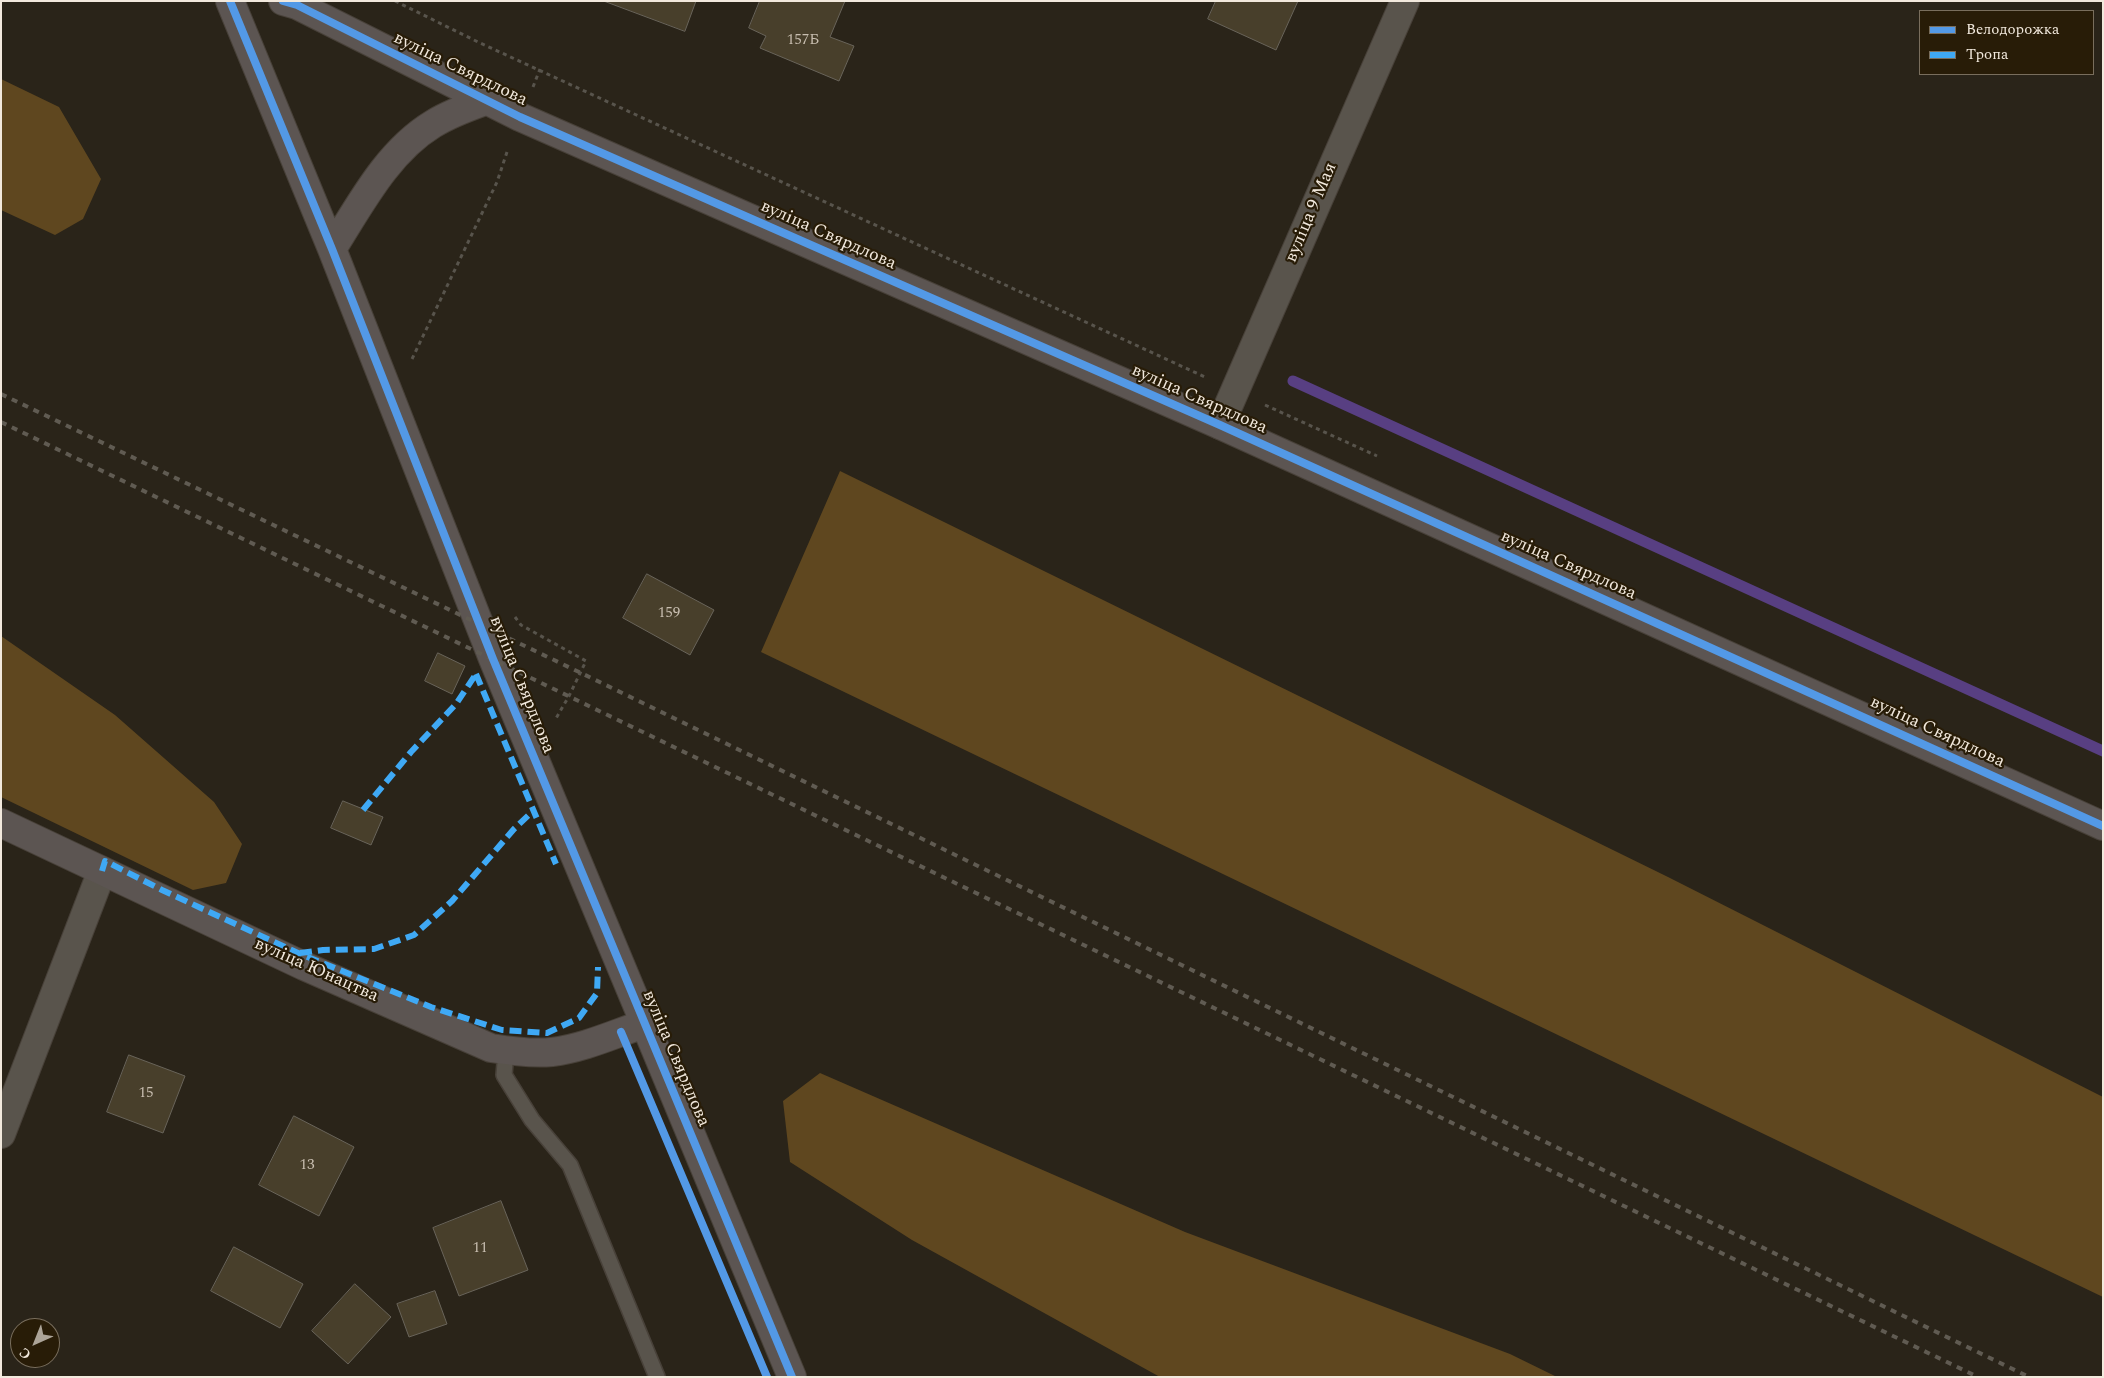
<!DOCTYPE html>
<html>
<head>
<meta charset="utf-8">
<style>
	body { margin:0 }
	#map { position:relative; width:2104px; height:1378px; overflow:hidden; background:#2a2419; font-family:Spectral,serif }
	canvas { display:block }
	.frame { position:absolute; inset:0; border:2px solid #f2e9dd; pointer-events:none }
	.legend { position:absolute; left:1919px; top:10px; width:175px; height:65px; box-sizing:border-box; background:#281c07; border:1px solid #796e5d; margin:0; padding:6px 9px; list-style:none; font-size:15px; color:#f2e9dd }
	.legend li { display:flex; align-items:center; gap:10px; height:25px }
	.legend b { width:25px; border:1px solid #796e5d }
	.north { position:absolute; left:10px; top:1318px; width:50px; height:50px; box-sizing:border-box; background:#281c07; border:1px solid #796e5d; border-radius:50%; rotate:224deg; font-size:14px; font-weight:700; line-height:20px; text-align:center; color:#f2e9dd }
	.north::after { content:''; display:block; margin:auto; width:18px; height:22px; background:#aca498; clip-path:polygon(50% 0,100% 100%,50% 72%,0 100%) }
</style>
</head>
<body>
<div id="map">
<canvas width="2104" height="1378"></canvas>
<div class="frame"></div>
<ul class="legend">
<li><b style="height:6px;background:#5399e6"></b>Велодорожка</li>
<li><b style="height:6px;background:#3fa9f5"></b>Тропа</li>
</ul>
<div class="north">С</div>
</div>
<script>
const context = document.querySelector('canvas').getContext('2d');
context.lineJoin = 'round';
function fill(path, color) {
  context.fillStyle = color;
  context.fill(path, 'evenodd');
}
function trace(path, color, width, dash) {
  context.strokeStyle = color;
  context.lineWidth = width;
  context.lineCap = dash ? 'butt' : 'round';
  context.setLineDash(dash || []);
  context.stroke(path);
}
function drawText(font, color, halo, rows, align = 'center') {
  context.font = font + ' Spectral,serif';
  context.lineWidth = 4.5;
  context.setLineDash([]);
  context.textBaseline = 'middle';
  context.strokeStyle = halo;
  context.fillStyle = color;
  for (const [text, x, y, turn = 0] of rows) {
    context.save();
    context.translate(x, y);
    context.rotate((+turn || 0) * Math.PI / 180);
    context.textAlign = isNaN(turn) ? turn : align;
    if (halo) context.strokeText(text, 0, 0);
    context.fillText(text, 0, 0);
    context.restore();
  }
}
const forest = new Path2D(`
	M 1,79 L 59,107 L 101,179 L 83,219 L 55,235 L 1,210 Z
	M 840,471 L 1668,877 L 2103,1097 L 2103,1297 L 761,652 Z
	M 1,636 L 115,715 L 214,802 L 242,844 L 226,883 L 193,890 L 1,797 Z
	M 820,1073 L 1185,1232 L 1510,1354 L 1557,1377 L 1160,1377 L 912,1240 L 790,1162 L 783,1101 Z`);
const stream = new Path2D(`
	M 1293,381 L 2103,751`);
const building = new Path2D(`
	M 604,1 L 696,1 L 685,31 Z
	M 760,1 L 845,1 L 830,37 L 854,46 L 839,81 L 760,48 L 766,36 L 749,28 Z
	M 1216,1 L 1298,1 L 1276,50 L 1208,19 Z
	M 647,574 L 714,610 L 690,655 L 623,618 Z
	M 438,653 L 465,666 L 452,694 L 425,681 Z
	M 343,801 L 383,817 L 371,845 L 331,828 Z
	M 129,1055 L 185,1076 L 163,1133 L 107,1112 Z
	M 294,1116 L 354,1147 L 319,1216 L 259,1185 Z
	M 501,1201 L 528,1270 L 459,1296 L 433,1228 Z
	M 234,1247 L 303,1284 L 280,1328 L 211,1291 Z
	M 355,1284 L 391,1317 L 348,1364 L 312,1331 Z
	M 435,1291 L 447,1324 L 409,1337 L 397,1304 Z`);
const path = new Path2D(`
	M 395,1 L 478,42 L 1205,377
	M 533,87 L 540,69
	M 412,359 L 497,182 L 508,149
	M 1265,405 L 1377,456
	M 515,617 L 521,625 L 586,661 L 569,696 L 555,720`);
const lane = new Path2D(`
	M 506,1051 L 504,1075 L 532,1120 L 570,1165 L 657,1377`);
const street = new Path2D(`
	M 1220,425 L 1405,1
	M 1,1134 L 102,871`);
const secondary = new Path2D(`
	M 230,1 L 332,249 L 493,659 L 792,1377
	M 283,1 L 297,5 L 520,117 L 1220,425 L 2103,826
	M 332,249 C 360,205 387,152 433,124 C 449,114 468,107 485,101
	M 1,823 L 304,966 L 491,1048 C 510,1051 533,1054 552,1052 C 584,1048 614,1034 644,1024`);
const rail = new Path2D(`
	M 1,394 L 581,673 L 2029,1377
	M 1,422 L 1978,1377`);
const quiet = new Path2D(`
	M 476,674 L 556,864
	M 363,810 L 411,752 L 456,704 L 476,674
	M 102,871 L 105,861 L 162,890 L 298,953 L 431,1007 L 502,1030 L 547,1033 L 579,1018 L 597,993 L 598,967
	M 300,953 L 323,950 L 374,949 L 414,935 L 452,901 L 514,829 L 533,811`);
const cycleway = new Path2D(`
	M 230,1 L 332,249 L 493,659 L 792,1377
	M 283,1 L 297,5 L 520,117 L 1220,425 L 2103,826
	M 621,1032 L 767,1377`);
const numberNames = [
	["157Б",803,41],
	["159",669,614],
	["15",146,1094],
	["13",307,1166],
	["11",480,1249]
];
const streetNames = [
	["вуліца Свярдлова",460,70,26],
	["вуліца 9 Мая",1312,213,-67],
	["вуліца Свярдлова",828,236,24],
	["вуліца Свярдлова",1199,400,24],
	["вуліца Свярдлова",1568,566,24],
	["вуліца Свярдлова",521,685,68],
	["вуліца Свярдлова",1937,733,25],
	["вуліца Юнацтва",316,971,24],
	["вуліца Свярдлова",675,1059,67]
];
fill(forest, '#5f471f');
trace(stream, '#583f82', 11);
fill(building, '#483f2b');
trace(building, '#69645a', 1);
trace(lane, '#484139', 18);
trace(street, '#484139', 30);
trace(secondary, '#484139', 30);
trace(path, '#58544c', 3, [4, 4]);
trace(lane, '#59544c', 15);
trace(street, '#59544c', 28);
trace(secondary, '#5c5552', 28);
trace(rail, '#605b52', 4, [6, 6]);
trace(quiet, '#3fa9f5', 6, [12, 6]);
trace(cycleway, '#5399e6', 8);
drawText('15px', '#c8beb0', null, numberNames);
drawText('18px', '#f2e9dd', '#281c07', streetNames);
</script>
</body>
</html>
